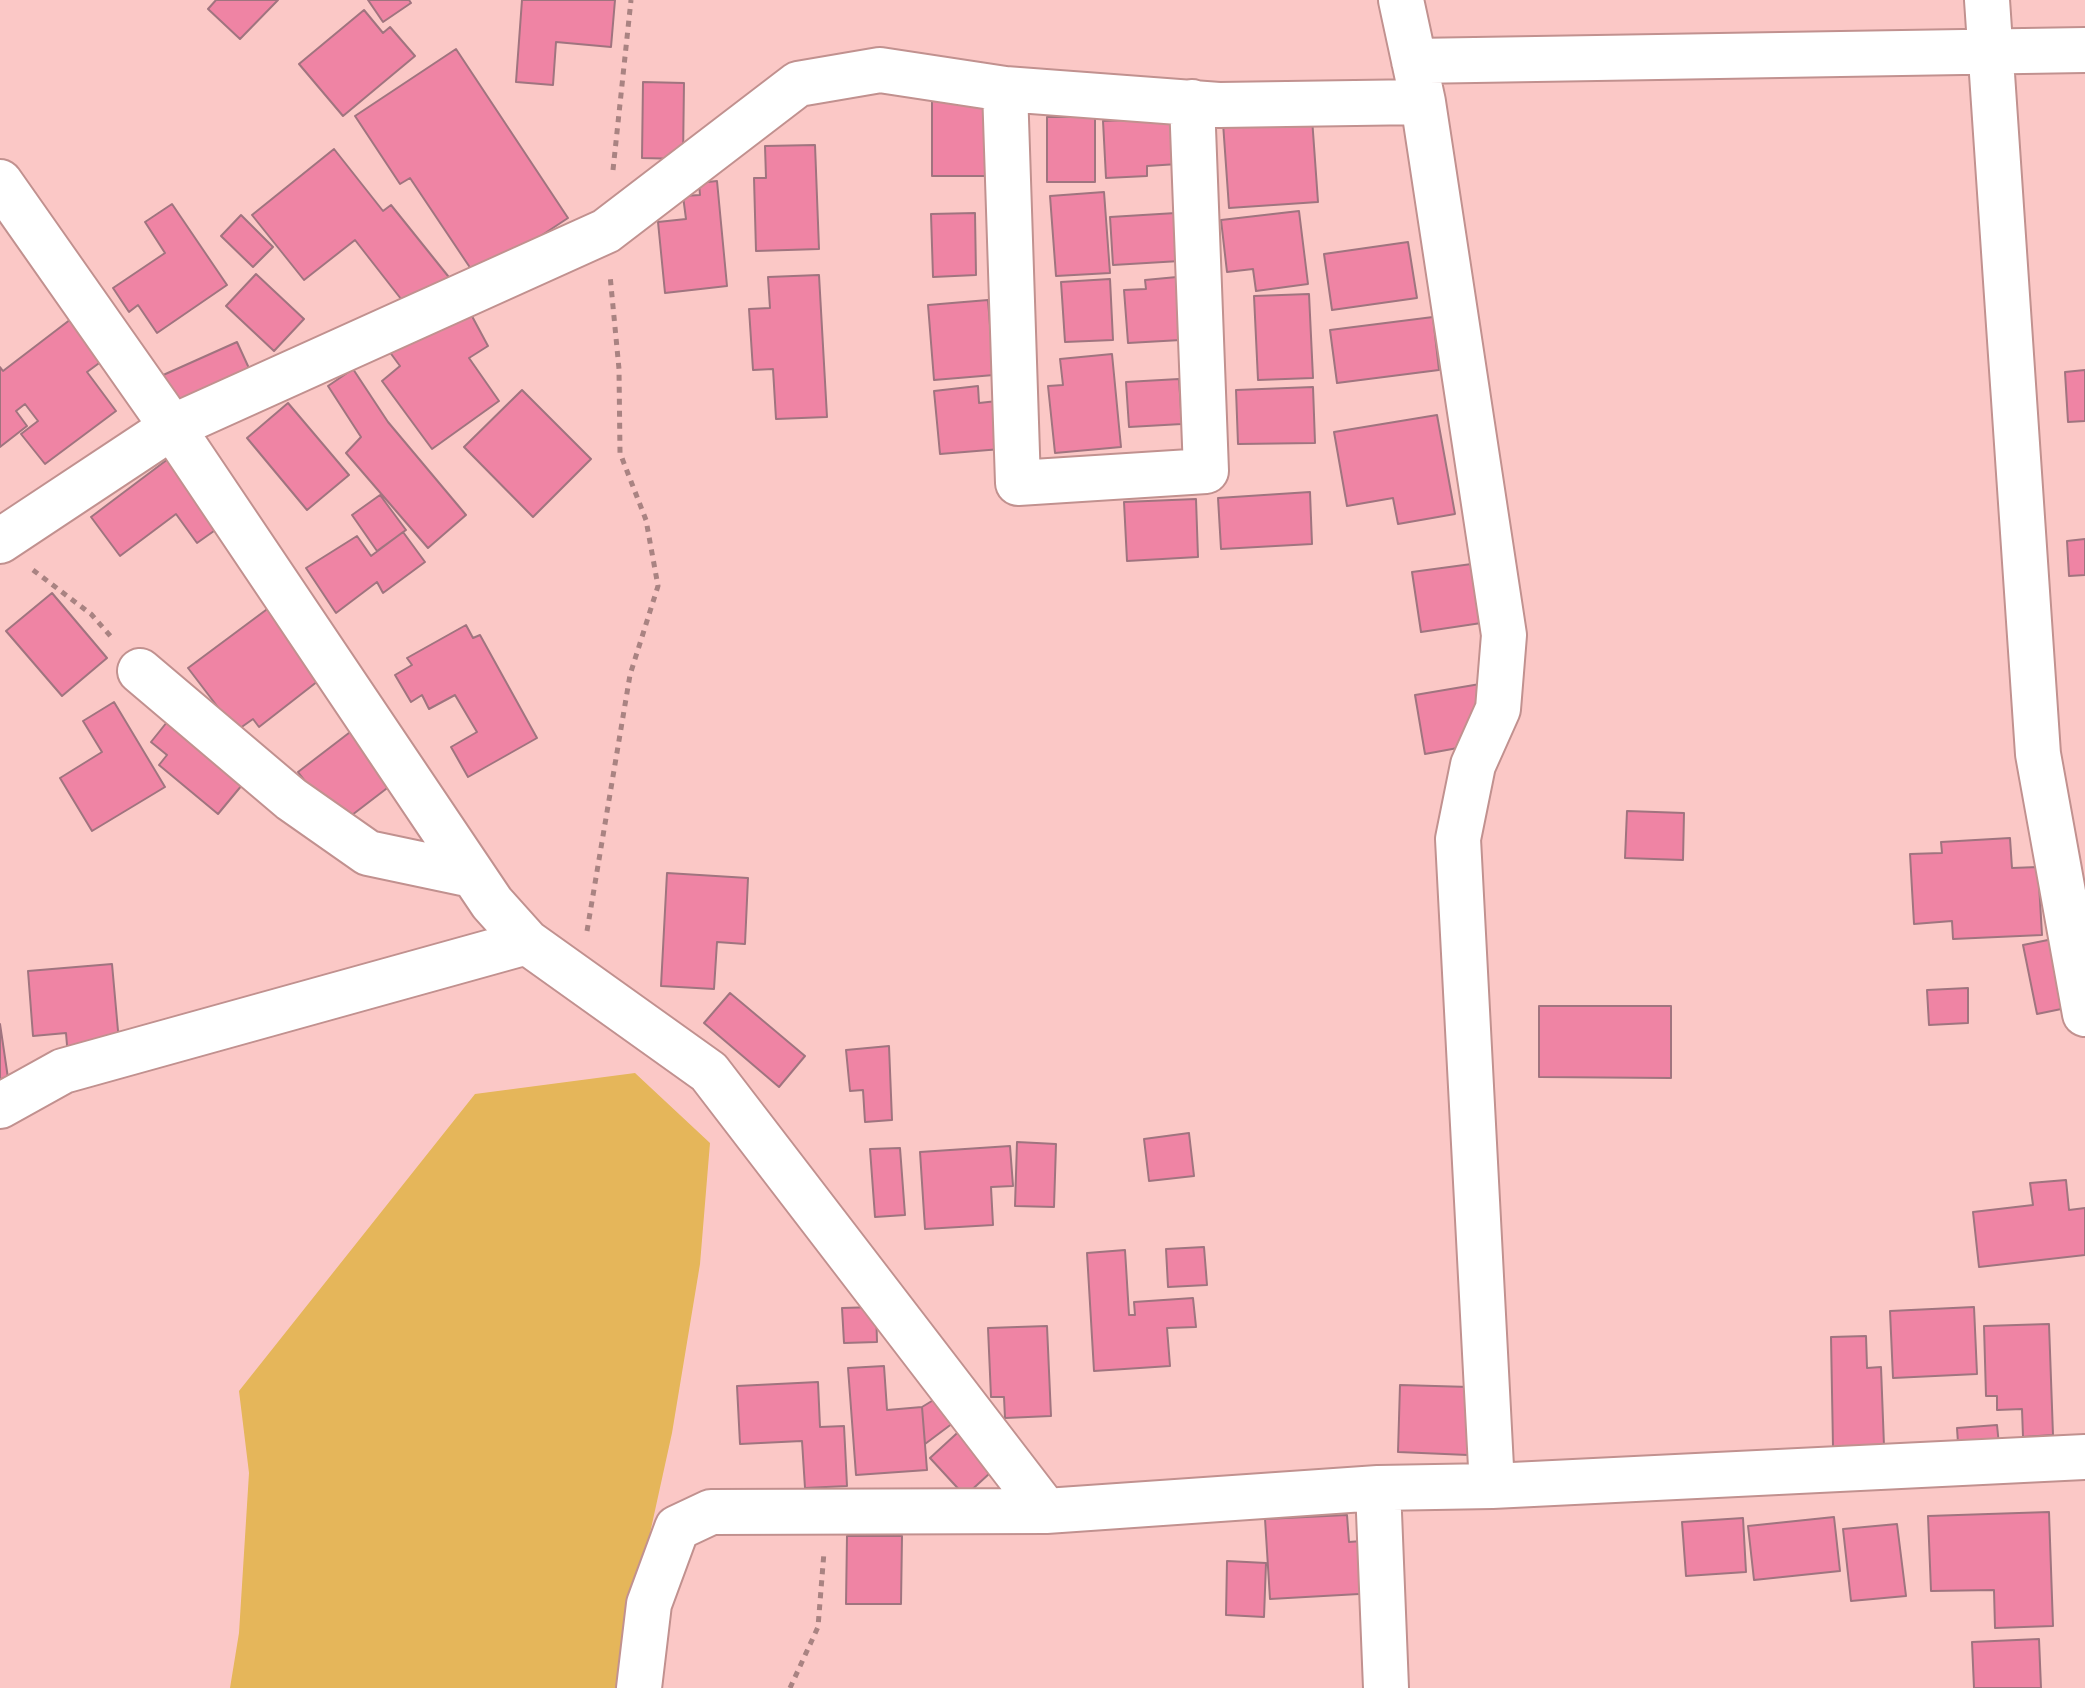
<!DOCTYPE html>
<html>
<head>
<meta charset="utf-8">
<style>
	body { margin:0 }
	canvas { display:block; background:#fbc8c6 }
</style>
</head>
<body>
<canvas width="2085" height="1688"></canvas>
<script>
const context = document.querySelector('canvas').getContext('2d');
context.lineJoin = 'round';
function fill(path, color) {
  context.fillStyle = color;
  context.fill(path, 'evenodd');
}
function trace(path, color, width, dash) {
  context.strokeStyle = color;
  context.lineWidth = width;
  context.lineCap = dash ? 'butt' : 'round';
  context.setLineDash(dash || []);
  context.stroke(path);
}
const green = new Path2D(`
	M 635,1073 L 710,1143 L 700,1264 L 672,1433 L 616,1688 L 230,1688 L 239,1633 L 249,1473 L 239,1391 L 475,1094 Z`);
const building = new Path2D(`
	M 216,0 L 278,0 L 240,39 L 208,9 Z
	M 368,0 L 409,0 L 411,3 L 383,22 Z
	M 522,0 L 615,0 L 611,47 L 556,42 L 553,85 L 516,82 Z
	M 364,10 L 383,33 L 390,27 L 415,56 L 343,116 L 299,64 Z
	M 456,49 L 568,218 L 477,278 L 410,178 L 400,184 L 355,116 Z
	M 643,82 L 684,83 L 683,159 L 642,158 Z
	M 932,97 L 990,98 L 990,176 L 932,176 Z
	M 1047,117 L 1095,117 L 1095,182 L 1047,182 Z
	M 1176,118 L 1178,164 L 1147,166 L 1147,176 L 1106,178 L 1103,121 Z
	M 1312,118 L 1318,202 L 1229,208 L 1223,123 Z
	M 815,145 L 819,249 L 756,251 L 754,178 L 766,178 L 765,146 Z
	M 334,149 L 383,211 L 391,205 L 452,281 L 412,313 L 355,240 L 304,280 L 252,215 Z
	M 717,181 L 727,286 L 665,293 L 658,222 L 686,219 L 683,196 L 700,195 L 699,183 Z
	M 1104,192 L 1110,273 L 1056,276 L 1050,196 Z
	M 172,204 L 227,285 L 157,333 L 138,305 L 129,312 L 113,288 L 165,253 L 145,222 Z
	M 1299,211 L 1308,284 L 1256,291 L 1253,269 L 1227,272 L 1221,220 Z
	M 975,213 L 976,275 L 933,277 L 931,214 Z
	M 1176,213 L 1180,261 L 1113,265 L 1110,217 Z
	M 241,215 L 273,247 L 253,267 L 221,236 Z
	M 1408,242 L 1417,298 L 1332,310 L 1324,254 Z
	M 256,274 L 304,319 L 274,351 L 226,306 Z
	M 819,275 L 827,417 L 776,419 L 773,369 L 753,370 L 749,309 L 770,308 L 768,277 Z
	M 1177,277 L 1181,340 L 1128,343 L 1124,290 L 1146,289 L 1145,280 Z
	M 1110,279 L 1113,340 L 1065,342 L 1061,282 Z
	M 1309,294 L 1313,378 L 1258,380 L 1254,296 Z
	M 988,300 L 994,375 L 934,380 L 928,305 Z
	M 466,305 L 488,346 L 469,358 L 499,401 L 432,449 L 382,381 L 400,366 L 389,351 Z
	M 1433,317 L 1439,370 L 1337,383 L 1330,330 Z
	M 71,319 L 102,361 L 87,372 L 116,411 L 45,464 L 21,434 L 38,421 L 25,404 L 16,411 L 27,426 L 0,447 L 0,367 L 3,371 Z
	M 237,342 L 253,377 L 178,412 L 161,376 Z
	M 1112,354 L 1121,447 L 1055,453 L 1048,386 L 1063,385 L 1060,359 Z
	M 353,369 L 388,422 L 466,515 L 428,548 L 346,453 L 361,437 L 328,386 Z
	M 2085,370 L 2085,421 L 2068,422 L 2065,372 Z
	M 1179,379 L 1182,424 L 1129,427 L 1126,382 Z
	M 978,386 L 979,403 L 997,401 L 1001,449 L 940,454 L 934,391 Z
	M 1313,387 L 1315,443 L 1238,444 L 1236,390 Z
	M 522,390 L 591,459 L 533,517 L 464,447 Z
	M 288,403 L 349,475 L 307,510 L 247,438 Z
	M 1437,415 L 1455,514 L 1398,524 L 1393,498 L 1347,506 L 1334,432 Z
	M 176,453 L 228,521 L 197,543 L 176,514 L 120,556 L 91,517 Z
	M 1310,492 L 1312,544 L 1221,549 L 1218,498 Z
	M 380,495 L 406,530 L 377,551 L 352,515 Z
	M 1196,499 L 1198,557 L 1127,561 L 1124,502 Z
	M 403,532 L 425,562 L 383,593 L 377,582 L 336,613 L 306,568 L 357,536 L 371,556 Z
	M 2085,539 L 2085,575 L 2069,576 L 2067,541 Z
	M 1479,563 L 1488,622 L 1421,632 L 1412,572 Z
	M 52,593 L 107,658 L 62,696 L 6,631 Z
	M 274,604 L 327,674 L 259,727 L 253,719 L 236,731 L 188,668 Z
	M 466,625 L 473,638 L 480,635 L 537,738 L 468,777 L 451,747 L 477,732 L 455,695 L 429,709 L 422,695 L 411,702 L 395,675 L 412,665 L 407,658 Z
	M 1480,684 L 1486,716 L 1474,745 L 1425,754 L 1415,695 Z
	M 114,702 L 165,787 L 92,831 L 60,778 L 102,752 L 83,721 Z
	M 171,717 L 247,779 L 218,814 L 159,765 L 167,755 L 151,742 Z
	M 358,726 L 399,779 L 339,825 L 298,772 Z
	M 1627,811 L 1684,813 L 1683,860 L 1625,858 Z
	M 2010,838 L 2012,868 L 2038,867 L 2042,935 L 1953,939 L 1952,921 L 1914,924 L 1910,854 L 1942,853 L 1941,842 Z
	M 667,873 L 748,878 L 745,944 L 717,942 L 714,989 L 661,986 Z
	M 2063,937 L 2076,1006 L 2037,1014 L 2023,945 Z
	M 112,964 L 120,1053 L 68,1057 L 66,1033 L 33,1036 L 28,971 Z
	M 1968,988 L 1968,1023 L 1929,1025 L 1927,990 Z
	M 730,993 L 805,1056 L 779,1087 L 704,1023 Z
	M 1539,1006 L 1671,1006 L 1671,1078 L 1539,1077 Z
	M 0,1024 L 8,1078 L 0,1079 Z
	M 889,1046 L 892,1120 L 865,1122 L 863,1090 L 850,1091 L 846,1050 Z
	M 1189,1133 L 1194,1176 L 1149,1181 L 1144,1139 Z
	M 1017,1142 L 1056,1144 L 1054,1207 L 1015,1206 Z
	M 1010,1146 L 1013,1186 L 991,1187 L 993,1225 L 925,1229 L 920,1152 Z
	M 900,1148 L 905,1215 L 875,1217 L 870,1149 Z
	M 2066,1180 L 2069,1210 L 2085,1208 L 2085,1255 L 1979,1267 L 1973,1212 L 2033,1205 L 2030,1183 Z
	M 1204,1247 L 1207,1285 L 1168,1287 L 1166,1249 Z
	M 1125,1250 L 1129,1315 L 1135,1315 L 1134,1302 L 1193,1298 L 1196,1327 L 1167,1328 L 1170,1366 L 1094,1371 L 1087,1253 Z
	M 876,1307 L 877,1342 L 844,1343 L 842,1308 Z
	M 1974,1307 L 1977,1374 L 1893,1378 L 1890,1311 Z
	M 2049,1324 L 2053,1435 L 2023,1437 L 2022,1409 L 1997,1410 L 1997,1396 L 1986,1396 L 1984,1326 Z
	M 1047,1326 L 1051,1416 L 1005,1418 L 1004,1397 L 991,1397 L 988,1328 Z
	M 1866,1336 L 1867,1368 L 1881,1367 L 1884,1446 L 1833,1447 L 1831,1337 Z
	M 884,1366 L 887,1410 L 922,1407 L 927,1470 L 856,1475 L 848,1368 Z
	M 818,1382 L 820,1427 L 844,1426 L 847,1486 L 805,1488 L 802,1441 L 740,1444 L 737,1386 Z
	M 1400,1385 L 1470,1387 L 1468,1455 L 1398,1452 Z
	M 940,1396 L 957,1420 L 925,1444 L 922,1407 Z
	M 967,1424 L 1002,1462 L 965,1496 L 930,1458 Z
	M 1997,1425 L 2000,1455 L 1959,1458 L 1957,1428 Z
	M 2049,1512 L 2053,1626 L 1995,1628 L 1994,1590 L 1931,1591 L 1928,1516 Z
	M 1347,1515 L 1349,1542 L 1374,1540 L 1377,1593 L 1270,1599 L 1265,1519 Z
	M 1834,1517 L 1840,1571 L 1754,1580 L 1748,1526 Z
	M 1743,1518 L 1746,1572 L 1686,1576 L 1682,1522 Z
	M 1897,1524 L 1906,1596 L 1851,1601 L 1843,1529 Z
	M 847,1536 L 902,1536 L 901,1604 L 846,1604 Z
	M 1227,1561 L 1266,1563 L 1264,1617 L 1226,1615 Z
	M 2039,1639 L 2041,1688 L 1974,1688 L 1972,1642 Z`);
const path = new Path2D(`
	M 613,170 L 631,0
	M 33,570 L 91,614 L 113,639
	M 587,931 L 630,675 L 658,586 L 646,520 L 620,453 L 619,369 L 610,275
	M 790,1688 L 818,1627 L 824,1552`);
const minor = new Path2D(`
	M 1401,0 L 1423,102 L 1504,635 L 1498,709 L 1473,765 L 1458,839 L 1492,1486
	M 1987,0 L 2038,754 L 2085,1014
	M 1414,61 L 2085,50
	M 1005,89 L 1018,483 L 1206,471 L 1192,102
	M 0,182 L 172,427 L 492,903 L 527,942 L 709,1072 L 1046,1511
	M 0,541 L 172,427 L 606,231 L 798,84 L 880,70 L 1005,89 L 1219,105 L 1423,102
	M 140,671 L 291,799 L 368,853 L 472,875
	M 0,1106 L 63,1071 L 527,942
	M 1378,1488 L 1386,1688
	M 639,1688 L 649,1604 L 677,1528 L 711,1512 L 1046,1511 L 1378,1488 L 1492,1486 L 2085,1457`);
fill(green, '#e5b65a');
fill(building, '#ef84a4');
trace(building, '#a0747f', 2);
trace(minor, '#c1918f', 48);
trace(path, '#a98382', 5, [6, 6]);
trace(minor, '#fff', 44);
</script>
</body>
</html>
